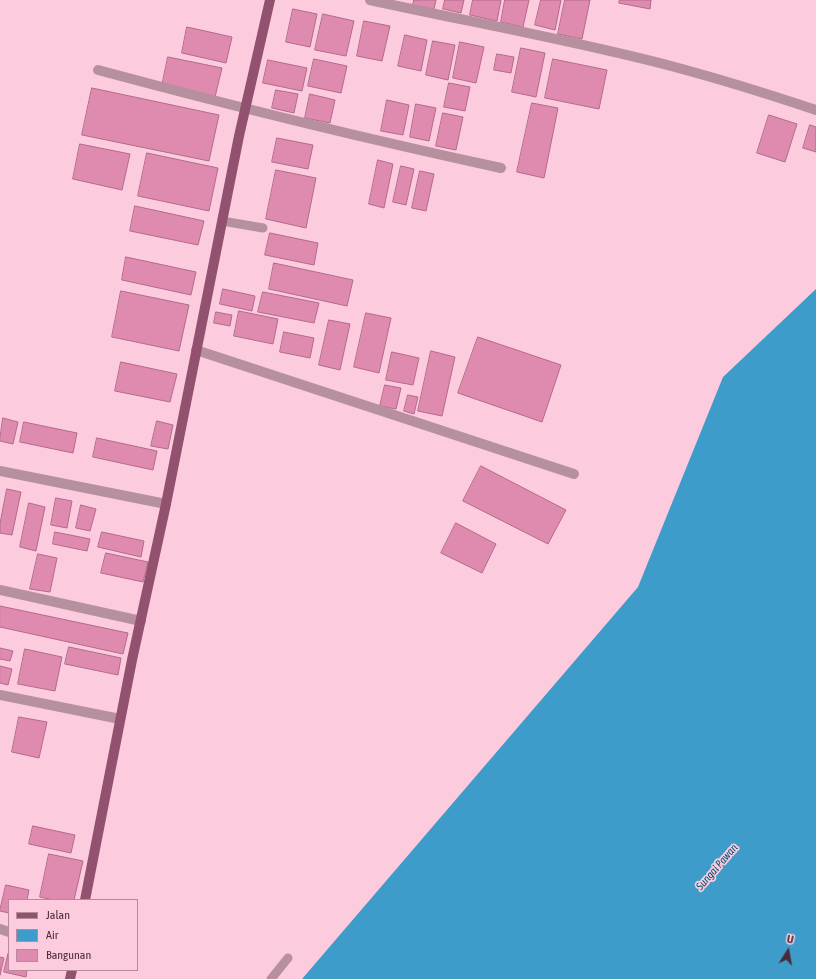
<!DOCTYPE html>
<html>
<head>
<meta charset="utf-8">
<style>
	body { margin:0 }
	#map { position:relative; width:816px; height:979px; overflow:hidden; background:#fccbde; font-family:"Asap Condensed",sans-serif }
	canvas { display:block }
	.legend { position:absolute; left:8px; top:899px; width:130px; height:72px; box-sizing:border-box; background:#fccbde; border:1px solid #b58b9c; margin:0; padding:5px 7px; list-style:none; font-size:12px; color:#4b2b39 }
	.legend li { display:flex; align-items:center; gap:8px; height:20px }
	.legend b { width:20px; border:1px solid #b58b9c }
	.north { position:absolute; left:768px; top:931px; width:40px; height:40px; -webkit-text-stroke:3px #fccbde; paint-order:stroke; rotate:11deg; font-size:11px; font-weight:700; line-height:16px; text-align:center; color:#4b2b39 }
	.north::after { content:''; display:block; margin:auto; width:14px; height:18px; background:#4b2b39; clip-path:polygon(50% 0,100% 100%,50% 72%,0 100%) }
</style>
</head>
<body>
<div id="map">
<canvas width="816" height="979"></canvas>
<ul class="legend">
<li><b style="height:5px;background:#92516e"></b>Jalan</li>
<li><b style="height:11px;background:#3e9cca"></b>Air</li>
<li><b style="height:11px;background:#df8baf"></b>Bangunan</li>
</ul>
<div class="north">U</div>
</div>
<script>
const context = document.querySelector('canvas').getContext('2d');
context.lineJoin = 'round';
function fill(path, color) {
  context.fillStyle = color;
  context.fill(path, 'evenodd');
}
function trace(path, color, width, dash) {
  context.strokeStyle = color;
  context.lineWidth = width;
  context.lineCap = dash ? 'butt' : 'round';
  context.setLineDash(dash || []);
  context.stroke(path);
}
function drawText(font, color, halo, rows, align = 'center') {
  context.font = font + ' "Asap Condensed",sans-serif';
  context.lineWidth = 3.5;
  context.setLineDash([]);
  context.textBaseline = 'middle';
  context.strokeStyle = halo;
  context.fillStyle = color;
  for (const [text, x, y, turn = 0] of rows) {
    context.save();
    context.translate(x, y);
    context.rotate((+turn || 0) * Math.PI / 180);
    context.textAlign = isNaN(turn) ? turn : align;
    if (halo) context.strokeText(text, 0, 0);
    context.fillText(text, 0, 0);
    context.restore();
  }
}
const water = new Path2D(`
	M 816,289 L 816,979 L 302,979 L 638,587 L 723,377 Z`);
const building = new Path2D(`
	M 414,0 L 436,0 L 434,9 L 413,5 Z
	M 445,0 L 464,0 L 461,13 L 443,9 Z
	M 473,0 L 501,0 L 497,21 L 470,15 Z
	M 505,0 L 529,0 L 523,27 L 501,22 Z
	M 541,0 L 561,0 L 555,30 L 535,25 Z
	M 565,0 L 590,0 L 582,39 L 558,34 Z
	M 620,0 L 651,0 L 650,9 L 619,3 Z
	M 293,9 L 317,14 L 310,47 L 286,42 Z
	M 323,14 L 354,21 L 346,56 L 315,50 Z
	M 364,21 L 390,26 L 382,61 L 357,56 Z
	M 187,27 L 232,37 L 226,63 L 182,53 Z
	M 405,35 L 427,40 L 421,71 L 398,66 Z
	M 433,41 L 455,45 L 448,80 L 426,75 Z
	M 460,42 L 484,47 L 476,83 L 453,78 Z
	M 521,48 L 545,53 L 536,97 L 512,92 Z
	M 497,54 L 514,57 L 511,73 L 494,70 Z
	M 168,57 L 222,68 L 215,97 L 162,86 Z
	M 314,59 L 347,66 L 341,93 L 308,86 Z
	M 553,59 L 607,70 L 599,109 L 545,98 Z
	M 268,60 L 307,68 L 302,91 L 263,83 Z
	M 449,83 L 470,87 L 465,111 L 444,107 Z
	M 92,88 L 219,115 L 209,161 L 82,135 Z
	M 276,90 L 298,94 L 294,113 L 272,108 Z
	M 310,94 L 335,100 L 330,123 L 305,118 Z
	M 387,100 L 409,105 L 403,135 L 381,131 Z
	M 532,103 L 558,108 L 544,178 L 517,172 Z
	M 416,104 L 436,108 L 429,141 L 410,137 Z
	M 443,113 L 463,117 L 456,150 L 436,146 Z
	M 769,115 L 797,124 L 785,162 L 757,153 Z
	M 810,125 L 816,127 L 816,152 L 803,148 Z
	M 277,138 L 313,145 L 308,169 L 272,162 Z
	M 80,144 L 130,154 L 122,190 L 73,179 Z
	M 147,153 L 218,168 L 209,211 L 138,196 Z
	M 378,160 L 393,164 L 384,208 L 369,204 Z
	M 401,166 L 414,169 L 406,205 L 393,202 Z
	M 276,170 L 316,178 L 306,228 L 266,219 Z
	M 420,171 L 434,174 L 426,211 L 412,208 Z
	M 135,206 L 204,221 L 198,245 L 130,231 Z
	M 270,233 L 318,243 L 314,265 L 265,255 Z
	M 126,257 L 196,272 L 191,295 L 122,280 Z
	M 274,263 L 353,280 L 347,306 L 269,289 Z
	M 223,289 L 255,296 L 252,311 L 220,304 Z
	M 121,291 L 189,305 L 179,351 L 112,337 Z
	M 263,292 L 319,303 L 314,323 L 258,312 Z
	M 239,311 L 278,319 L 273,344 L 234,336 Z
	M 216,312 L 232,315 L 230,326 L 214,323 Z
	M 366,313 L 391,318 L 379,373 L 354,367 Z
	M 329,320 L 350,324 L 340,370 L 319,365 Z
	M 284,332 L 314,338 L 310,358 L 280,352 Z
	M 478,337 L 561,365 L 542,422 L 458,393 Z
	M 431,351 L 455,357 L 442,416 L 418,411 Z
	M 392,352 L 419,358 L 413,385 L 386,380 Z
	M 121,362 L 177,374 L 170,402 L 115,391 Z
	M 385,385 L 401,388 L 396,409 L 380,406 Z
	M 408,395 L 418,397 L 414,414 L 404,411 Z
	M 3,418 L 18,422 L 13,444 L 0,441 Z
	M 157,421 L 173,425 L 168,449 L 151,446 Z
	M 24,422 L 77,433 L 73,453 L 20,442 Z
	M 97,438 L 157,451 L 153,470 L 93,457 Z
	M 481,466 L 566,510 L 548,544 L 463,501 Z
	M 7,489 L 21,492 L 12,535 L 0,533 L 0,524 Z
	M 56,498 L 72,501 L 67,528 L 51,525 Z
	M 29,503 L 45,507 L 36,551 L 20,547 Z
	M 81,505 L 96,509 L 90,531 L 76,528 Z
	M 456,523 L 496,544 L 482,573 L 441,553 Z
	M 55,532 L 90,539 L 87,551 L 53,544 Z
	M 102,532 L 144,541 L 141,557 L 98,547 Z
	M 106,553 L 148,562 L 143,582 L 101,573 Z
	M 38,554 L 57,558 L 50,592 L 30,589 Z
	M 0,606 L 128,633 L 123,654 L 0,627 Z
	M 69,647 L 121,658 L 118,675 L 65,664 Z
	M 0,648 L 13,651 L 10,661 L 0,659 Z
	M 25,649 L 62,657 L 55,691 L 18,684 Z
	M 0,666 L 12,669 L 8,685 L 0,683 Z
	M 19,717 L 47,722 L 39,758 L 12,752 Z
	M 33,826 L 75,835 L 71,853 L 29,844 Z
	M 49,854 L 83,861 L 74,900 L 53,900 L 40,897 Z
	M 6,885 L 29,890 L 27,900 L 9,900 L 9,913 L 0,911 Z
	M 8,954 L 9,970 L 27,970 L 26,977 L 4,972 Z
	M 0,957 L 4,958 L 0,975 Z`);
const lane = new Path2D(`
	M 222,221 L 263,228
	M 271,979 L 288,958`);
const street = new Path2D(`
	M 370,0 C 470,22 572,40 671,66 C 720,79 768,94 816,110
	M 98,70 C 232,106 366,139 501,168
	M 196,350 L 574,474
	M 0,471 L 166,504
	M 0,590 L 141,621
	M 0,695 L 120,719
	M 0,929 L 9,932`);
const primary = new Path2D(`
	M 85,900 L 132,660 L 166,504 L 239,136 L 270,0
	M 70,979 L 72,970`);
const waterNames = [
	["Sungai Pawan",717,867,-49]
];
fill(water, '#3e9cca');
fill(building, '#df8baf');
trace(building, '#b36a8a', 1);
trace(lane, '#b6909f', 9);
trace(street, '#b6909f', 10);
trace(primary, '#92516e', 10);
drawText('italic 11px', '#004f6e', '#fccbde', waterNames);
</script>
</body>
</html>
